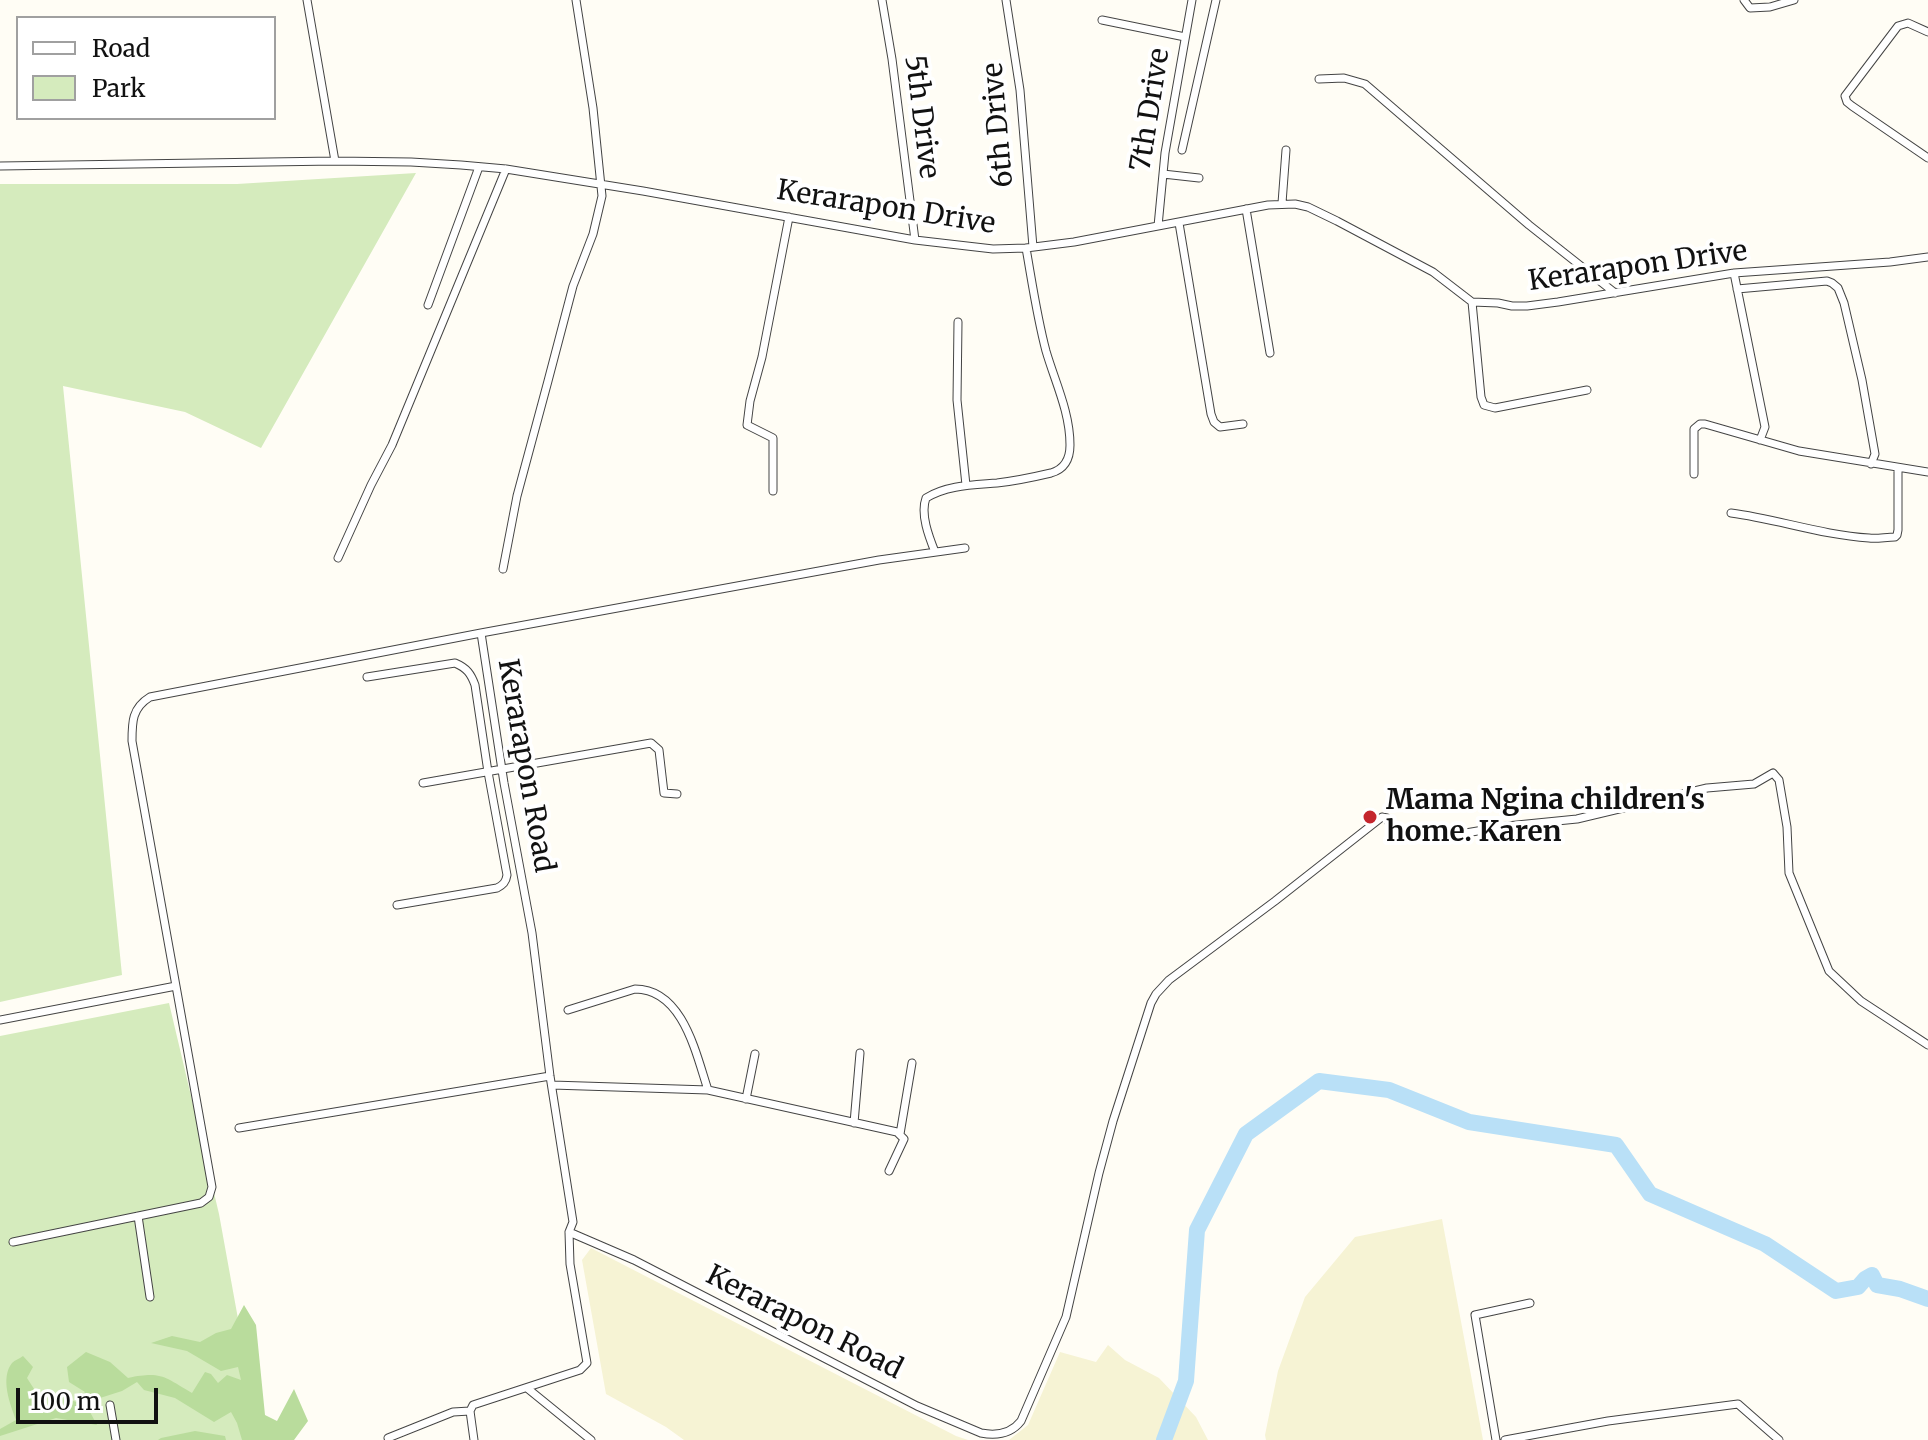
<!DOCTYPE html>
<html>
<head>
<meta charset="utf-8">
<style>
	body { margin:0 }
	#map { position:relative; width:1928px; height:1440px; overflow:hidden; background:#fffdf5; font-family:Merriweather,serif }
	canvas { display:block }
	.legend { position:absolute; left:16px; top:16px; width:260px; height:104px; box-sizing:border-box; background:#fff; border:2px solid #a0a0a0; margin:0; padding:10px 14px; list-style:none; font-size:24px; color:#111 }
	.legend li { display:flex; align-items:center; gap:16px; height:40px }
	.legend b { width:40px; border:2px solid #a0a0a0 }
	.scale { position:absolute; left:16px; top:1388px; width:142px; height:36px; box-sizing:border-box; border:4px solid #111; border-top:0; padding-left:10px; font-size:24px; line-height:28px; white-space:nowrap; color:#111; -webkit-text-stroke:6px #fff; paint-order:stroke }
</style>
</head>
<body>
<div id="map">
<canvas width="1928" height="1440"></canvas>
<ul class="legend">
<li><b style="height:10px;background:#fff"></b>Road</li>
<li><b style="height:22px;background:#d5ebbd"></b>Park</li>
</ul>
<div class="scale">100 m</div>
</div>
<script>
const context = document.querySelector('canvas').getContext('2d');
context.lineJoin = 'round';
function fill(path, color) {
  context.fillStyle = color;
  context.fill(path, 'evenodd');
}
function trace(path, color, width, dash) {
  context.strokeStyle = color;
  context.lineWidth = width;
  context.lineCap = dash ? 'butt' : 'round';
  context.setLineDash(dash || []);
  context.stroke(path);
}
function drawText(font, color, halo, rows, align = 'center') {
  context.font = font + ' Merriweather,serif';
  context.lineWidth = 8;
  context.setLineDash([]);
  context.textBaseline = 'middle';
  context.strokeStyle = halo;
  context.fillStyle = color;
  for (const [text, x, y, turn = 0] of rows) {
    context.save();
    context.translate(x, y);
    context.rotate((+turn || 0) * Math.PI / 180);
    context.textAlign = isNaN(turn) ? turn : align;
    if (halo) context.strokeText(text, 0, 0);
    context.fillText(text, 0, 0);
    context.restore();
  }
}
const farmland = new Path2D(`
	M 1442,1219 L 1483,1440 L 1266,1440 L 1265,1435 L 1278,1371 L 1305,1297 L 1355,1237 Z
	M 591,1248 L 956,1436 L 968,1440 L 684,1440 L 666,1427 L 606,1394 L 582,1260 Z
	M 1108,1345 L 1125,1360 L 1159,1378 L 1196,1417 L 1208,1440 L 1009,1440 L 1028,1425 L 1060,1352 L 1096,1362 Z`);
const green = new Path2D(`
	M 416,173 L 261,448 L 185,412 L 63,386 L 122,975 L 0,1002 L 0,184 L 237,184 Z
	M 169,1003 L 219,1214 L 260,1440 L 0,1440 L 0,1036 Z`);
const forest = new Path2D(`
	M 244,1305 L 256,1325 L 265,1415 L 277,1421 L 294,1389 L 308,1421 L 294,1440 L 242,1440 L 237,1423 L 231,1412 L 214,1422 L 175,1398 L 144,1390 L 137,1382 L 122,1391 L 100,1398 L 90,1412 L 97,1425 L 56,1418 L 0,1436 L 0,1429 L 16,1420 C 10,1404 0,1378 12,1363 C 15,1360 19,1359 23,1356 L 33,1367 L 27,1378 L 36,1392 L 44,1395 L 47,1409 L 57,1406 L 59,1395 L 76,1402 L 85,1392 L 69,1382 L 67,1367 L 86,1352 L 110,1362 L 128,1378 C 162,1371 164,1377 192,1393 L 205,1372 L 211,1374 L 218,1383 L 227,1375 L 241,1380 L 238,1367 L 221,1371 L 187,1351 L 151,1343 L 172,1336 L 200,1342 L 216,1333 L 231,1329 Z
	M 195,1431 L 225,1436 L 226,1440 L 158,1440 L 161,1438 Z`);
const river = new Path2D(`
	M 1164,1440 L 1186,1381 L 1197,1230 L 1246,1134 L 1319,1081 L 1389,1090 L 1469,1122 L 1616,1145 L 1650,1194 L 1765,1244 L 1836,1291 L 1858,1287 L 1865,1279 L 1872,1275 L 1877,1285 L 1900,1289 L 1928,1299`);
const minor = new Path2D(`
	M 307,0 L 335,161
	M 882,0 L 892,59 L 915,240
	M 1006,0 L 1020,90 L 1033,247
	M 1744,0 L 1750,8 L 1770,7 L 1794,0
	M 1102,20 L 1185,37
	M 1928,32 L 1908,23 L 1898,26 L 1845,96 L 1847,102 L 1852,106 L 1928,158
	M 1319,79 L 1344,78 L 1365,84 L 1529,225 L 1615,293
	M 1182,150 L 1216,0
	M 0,166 L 335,161 L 411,162 L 461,165 L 506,169 L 643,191 L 915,240 L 993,249 L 1026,248 L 1074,242 L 1268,205 L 1295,204 L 1308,207 L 1337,221 L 1433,272 L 1472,302 L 1498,303 L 1512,306 L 1527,306 L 1558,302 L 1734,273 L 1890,262 L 1928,257
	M 1163,174 L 1199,178
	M 1282,203 L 1286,150
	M 1246,209 L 1270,353
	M 1179,223 L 1211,414 L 1214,422 L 1220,427 L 1243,424
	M 1158,226 L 1165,153 L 1192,0
	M 1734,273 L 1765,427 L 1760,440
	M 1737,289 L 1827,281 L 1832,283 L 1838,288 L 1844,303 L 1862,380 L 1875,454 L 1871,464
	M 1472,302 L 1481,397 L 1484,405 L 1495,408 L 1587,390
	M 428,305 L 479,167
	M 958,322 L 957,400 L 966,485
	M 1694,474 L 1694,429 L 1700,424 L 1705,424 L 1799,451 L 1928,472
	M 773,491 L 773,438 L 747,425 L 750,401 L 762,357 L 789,217
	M 1731,513 C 1777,519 1822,535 1869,538 C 1877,539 1886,537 1895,537 L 1897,535 L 1898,530 L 1898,468
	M 935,552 C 929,537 920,514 926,498 C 947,485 973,485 997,483 C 1015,481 1034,477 1051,473 C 1065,469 1070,459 1070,445 C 1070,412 1055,382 1046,351 C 1037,317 1032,282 1026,248
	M 338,558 L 371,485 L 392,445 L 506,169
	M 503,569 L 517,496 L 548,381 L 573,286 L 593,234 L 602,196 L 593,108 L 576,0
	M 481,633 L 504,783 L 532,933 L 550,1076 L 573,1222 L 569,1232 L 634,1260 L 917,1406 L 981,1433 C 997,1436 1011,1434 1021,1421 L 1066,1317 L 1099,1173 L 1113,1121 L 1151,1003 L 1156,994 L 1169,980 L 1275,901 L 1382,817 L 1387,818 L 1393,831 L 1396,834 L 1428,837 L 1448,836 L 1507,826 L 1577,819 L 1707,788 L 1754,784 L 1773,773 L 1779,780 L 1787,827 L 1789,873 L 1829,971 L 1861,1001 L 1928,1045
	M 367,677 L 455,663 C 467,668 471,674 475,685 L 488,772 L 507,875 C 506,882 503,885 497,888 L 397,905
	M 423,783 L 651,743 L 659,750 L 664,793 L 677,794
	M 568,1010 L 635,989 C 683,989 696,1054 708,1090
	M 0,1020 L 176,986 L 132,741 C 132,722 132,708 150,697 L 481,633 L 879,560 L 965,548
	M 552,1085 L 708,1090 L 897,1132 L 904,1139 L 889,1171
	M 746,1099 L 755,1054
	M 854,1123 L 860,1053
	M 239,1128 L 550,1076
	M 900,1134 L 912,1063
	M 138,1216 L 150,1297
	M 13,1242 L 201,1203 L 209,1197 L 212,1187 L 176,986
	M 527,1388 L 591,1440
	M 110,1405 L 116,1440
	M 388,1438 L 453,1412 L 470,1411
	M 474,1440 L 470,1411 L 473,1405 L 580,1370 L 587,1363 L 570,1264 L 569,1232
	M 1496,1440 L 1475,1315 L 1530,1303
	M 1505,1440 L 1608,1421 L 1738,1404 L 1779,1440`);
const markers = [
	[1370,817,8,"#c4262e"]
];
const streetNames = [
	["7th Drive",1151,110,-81],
	["5th Drive",921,117,83],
	["6th Drive",999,125,-95],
	["Kerarapon Drive",886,208,9],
	["Kerarapon Drive",1638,267,-8],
	["Kerarapon Road",525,766,80],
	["Kerarapon Road",804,1323,27]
];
const poiNames = [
	["Mama Ngina children's",1386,801],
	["home. Karen",1386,833]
];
fill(farmland, '#f6f3d4');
fill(green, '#d5ebbd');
fill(forest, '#b9dc9c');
trace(river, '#b9e0f7', 16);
trace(minor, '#444', 9);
trace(minor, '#fff', 7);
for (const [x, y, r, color] of markers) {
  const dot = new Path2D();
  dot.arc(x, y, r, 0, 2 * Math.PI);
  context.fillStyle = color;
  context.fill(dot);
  trace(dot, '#fff', 3);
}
drawText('28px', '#111', '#fff', streetNames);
drawText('bold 28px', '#111', '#fff', poiNames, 'left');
</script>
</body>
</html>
